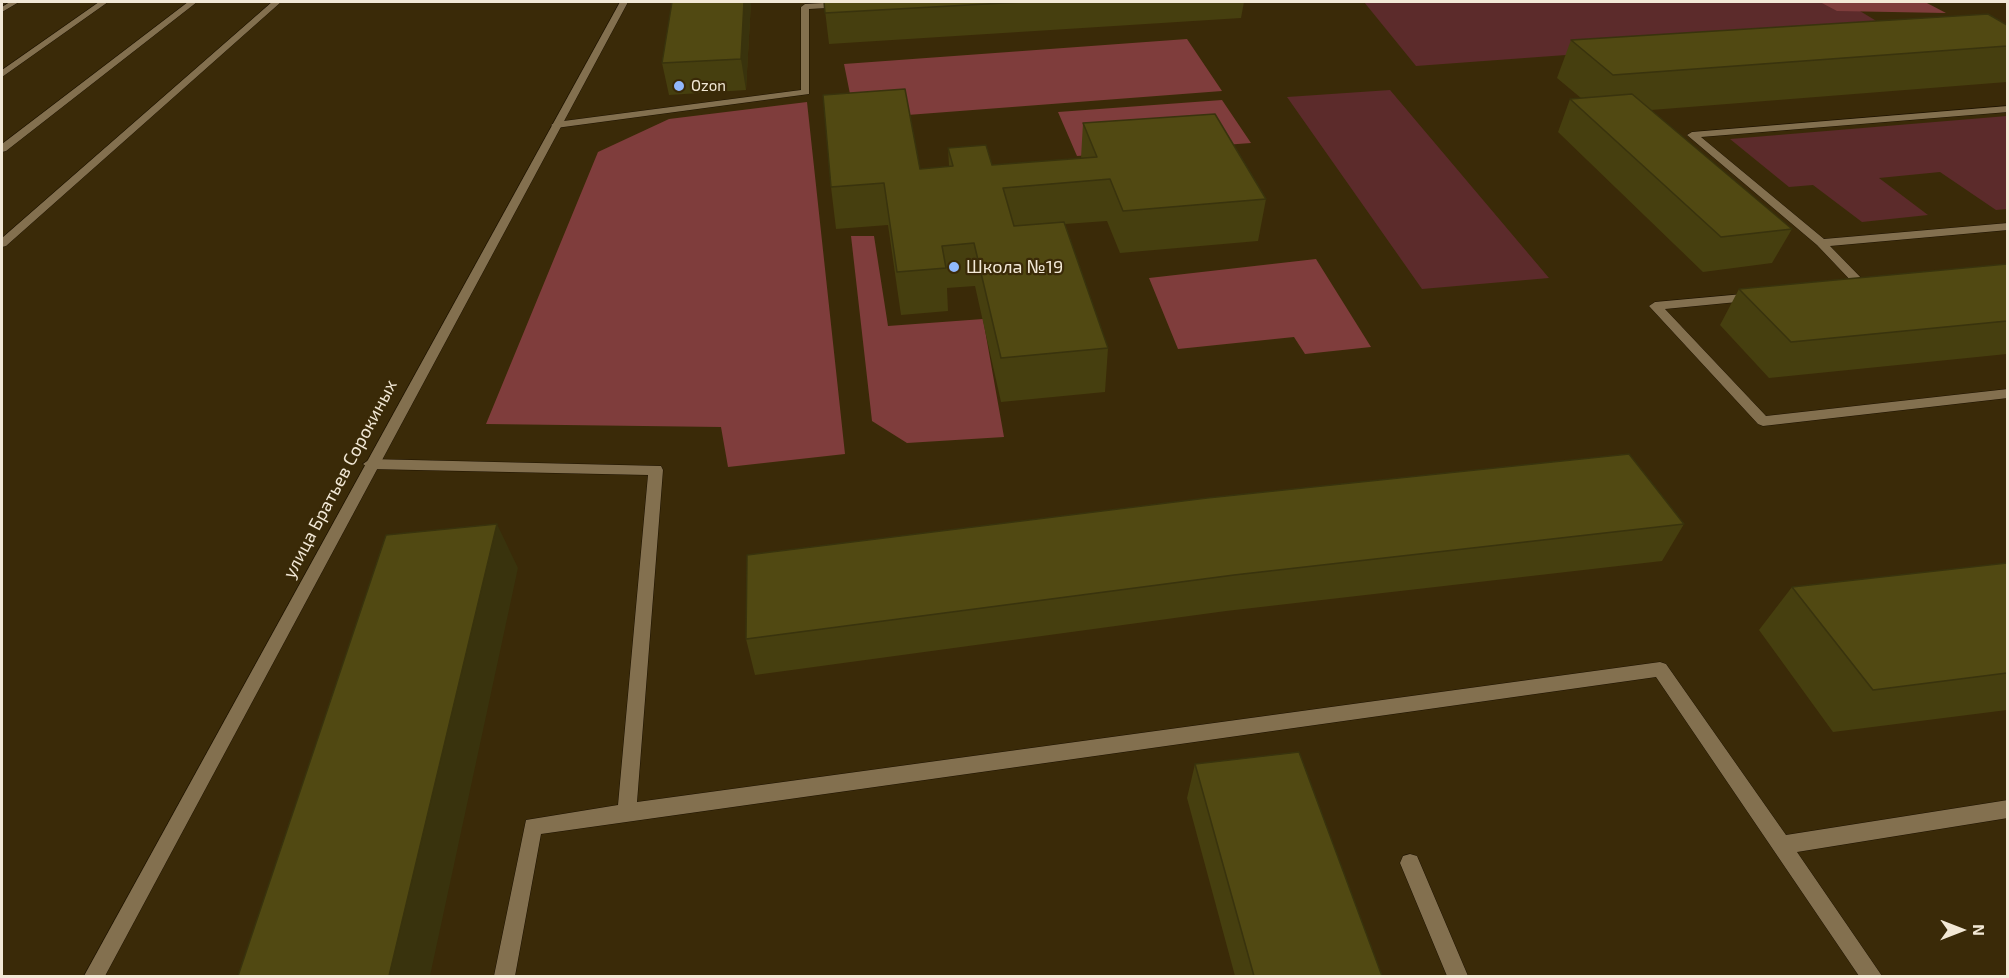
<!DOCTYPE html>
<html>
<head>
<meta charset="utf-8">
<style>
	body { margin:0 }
	#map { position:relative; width:2009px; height:978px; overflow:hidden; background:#3a2a08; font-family:"Exo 2",sans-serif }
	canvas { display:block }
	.frame { position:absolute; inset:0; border:3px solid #f2e8d6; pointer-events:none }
	.north { position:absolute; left:1931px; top:900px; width:60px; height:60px; -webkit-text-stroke:4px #3a2a08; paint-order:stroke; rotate:90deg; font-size:16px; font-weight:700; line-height:24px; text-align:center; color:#f2e8d6 }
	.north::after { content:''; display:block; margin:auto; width:21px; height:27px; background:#f2e8d6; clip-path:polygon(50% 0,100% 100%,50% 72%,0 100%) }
</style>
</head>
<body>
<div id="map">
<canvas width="2009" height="978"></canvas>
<div class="frame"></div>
<div class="north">N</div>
</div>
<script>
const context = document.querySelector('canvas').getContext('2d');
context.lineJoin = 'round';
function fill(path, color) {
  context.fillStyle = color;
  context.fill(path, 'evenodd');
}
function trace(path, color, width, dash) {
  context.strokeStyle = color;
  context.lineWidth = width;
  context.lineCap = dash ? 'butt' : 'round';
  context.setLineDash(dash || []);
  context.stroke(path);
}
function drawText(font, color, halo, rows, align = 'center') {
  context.font = font + ' "Exo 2",sans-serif';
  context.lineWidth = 4.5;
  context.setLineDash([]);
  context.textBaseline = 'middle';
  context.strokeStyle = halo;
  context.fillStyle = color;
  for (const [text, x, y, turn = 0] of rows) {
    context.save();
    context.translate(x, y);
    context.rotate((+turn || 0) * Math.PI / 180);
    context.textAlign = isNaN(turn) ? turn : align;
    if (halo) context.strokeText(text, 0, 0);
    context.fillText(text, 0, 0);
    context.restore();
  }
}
const green = new Path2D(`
	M 1364,2 L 1845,2 L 1893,31 L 1416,66 Z
	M 1390,90 L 1549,278 L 1422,289 L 1287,97 Z
	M 2007,116 L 2007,209 L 1996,210 L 1940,172 L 1879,178 L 1928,215 L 1862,222 L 1813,185 L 1789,187 L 1730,139 Z`);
const forest = new Path2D(`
	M 1820,2 L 1925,2 L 1946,13 L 1837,11 Z
	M 1187,39 L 1222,91 L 855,119 L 844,64 Z
	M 1222,100 L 1251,143 L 1077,156 L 1058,112 Z
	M 807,102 L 845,454 L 728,467 L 721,427 L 486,424 L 598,152 L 669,119 Z
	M 851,236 L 874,236 L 888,326 L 983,319 L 1004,437 L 907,443 L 872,421 Z
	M 1316,259 L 1371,347 L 1305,354 L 1294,337 L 1178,349 L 1149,278 Z`);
const service = new Path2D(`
	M 10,2 L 19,2 L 2,12 L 2,7 Z
	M 99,2 L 108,2 L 2,77 L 2,70 Z
	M 188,2 L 197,2 L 6,151 L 2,152 L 2,144 Z
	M 272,2 L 281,2 L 6,246 L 2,247 L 2,238 Z
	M 843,2 L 847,5 L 846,7 L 809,9 L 809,94 L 556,128 L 551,125 L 556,122 L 801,90 L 801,7 L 805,4 Z
	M 2008,106 L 2008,112 L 1701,137 L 1824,239 L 2008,223 L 2008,230 L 1830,246 L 1870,287 L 1864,291 L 1855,291 L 1853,288 L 1855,285 L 1817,245 L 1687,135 L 1692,132 Z
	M 1754,293 L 1758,294 L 1758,300 L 1665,309 L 1766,416 L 2008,389 L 2008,398 L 1763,426 L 1758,424 L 1649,306 L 1655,302 Z
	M 370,459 L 661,466 L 663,470 L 637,802 L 1660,662 L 1666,664 L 1786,835 L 2008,800 L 2008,818 L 1797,852 L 1882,976 L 1859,976 L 1656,677 L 541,834 L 515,976 L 494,976 L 526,820 L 618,805 L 648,475 L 370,469 L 363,464 Z
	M 1410,854 L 1417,856 L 1468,976 L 1447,976 L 1400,863 L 1403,856 Z`);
const tertiary = new Path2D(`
	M 620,2 L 628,2 L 105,976 L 84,976 Z`);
const wall = new Path2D(`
	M 751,2 L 746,90 L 669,95 L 662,63 Z
	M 824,2 L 1244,2 L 1241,18 L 829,44 Z
	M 1571,40 L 2007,46 L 2007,82 L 1651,110 L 1792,229 L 1772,263 L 1703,272 L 1558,132 L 1570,99 L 1581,98 L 1557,78 Z
	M 1083,123 L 1266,199 L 1258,241 L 1120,253 L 1107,221 L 1065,224 L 1108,348 L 1105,392 L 1001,402 L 975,286 L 947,288 L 948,311 L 901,315 L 888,225 L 836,229 L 831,187 L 949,166 L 948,148 L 992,165 L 1081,158 Z
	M 2007,264 L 2007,354 L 1769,378 L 1720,325 L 1739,289 Z
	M 1684,524 L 1662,561 L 1226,611 L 755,675 L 746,639 L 747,555 Z
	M 2007,563 L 2007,710 L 1833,732 L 1759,630 L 1792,587 Z
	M 1195,764 L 1382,976 L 1235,976 L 1187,798 Z`);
const shadedWall = new Path2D(`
	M 744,2 L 751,2 L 746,90 L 741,59 Z
	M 497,524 L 518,568 L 430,976 L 389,976 Z`);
const building = new Path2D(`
	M 672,2 L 744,2 L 741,59 L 662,63 Z
	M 824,2 L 1022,2 L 825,13 Z
	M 1988,14 L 2007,25 L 2007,46 L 1613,75 L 1571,40 Z
	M 905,89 L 920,169 L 953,166 L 948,148 L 986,145 L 992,165 L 1097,157 L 1083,123 L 1215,114 L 1266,199 L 1123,211 L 1110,179 L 1003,188 L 1014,226 L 1064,222 L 1108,348 L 1001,358 L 974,243 L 942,246 L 946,268 L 897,272 L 884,183 L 831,187 L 823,95 Z
	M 1632,94 L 1792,229 L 1721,237 L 1570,99 Z
	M 2007,264 L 2007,321 L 1791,342 L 1739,289 Z
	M 1629,454 L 1684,524 L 1234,575 L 746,639 L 747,555 L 1207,498 Z
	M 497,524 L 389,976 L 238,976 L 386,535 Z
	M 2007,563 L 2007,673 L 1873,690 L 1792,587 Z
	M 1299,752 L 1382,976 L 1254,976 L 1195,764 Z`);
const markers = [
	[679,86,6,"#91b8fd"],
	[954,267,6,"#91b8fd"]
];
const farPoinames = [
	["Ozon",691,86]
];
const poiNames = [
	["Школа №19",966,267]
];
const streetNames = [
	["улица Братьев Сорокиных",340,479,-62]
];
fill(green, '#5c2b2b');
fill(forest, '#7f3d3c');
trace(service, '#1e1300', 1);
trace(tertiary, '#1e1300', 1);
fill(service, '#83704f');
fill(tertiary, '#83704f');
fill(wall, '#463f0f');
fill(shadedWall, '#39330d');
fill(building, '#514912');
trace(building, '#39330d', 1.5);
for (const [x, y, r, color] of markers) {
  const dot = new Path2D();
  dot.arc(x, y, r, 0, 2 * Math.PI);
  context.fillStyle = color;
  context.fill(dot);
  trace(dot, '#3a2a08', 2);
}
drawText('15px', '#f2e8d6', '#3a2a08', farPoinames, 'left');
drawText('18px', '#f2e8d6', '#3a2a08', poiNames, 'left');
drawText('18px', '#f2e8d6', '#3a2a08', streetNames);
</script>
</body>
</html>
